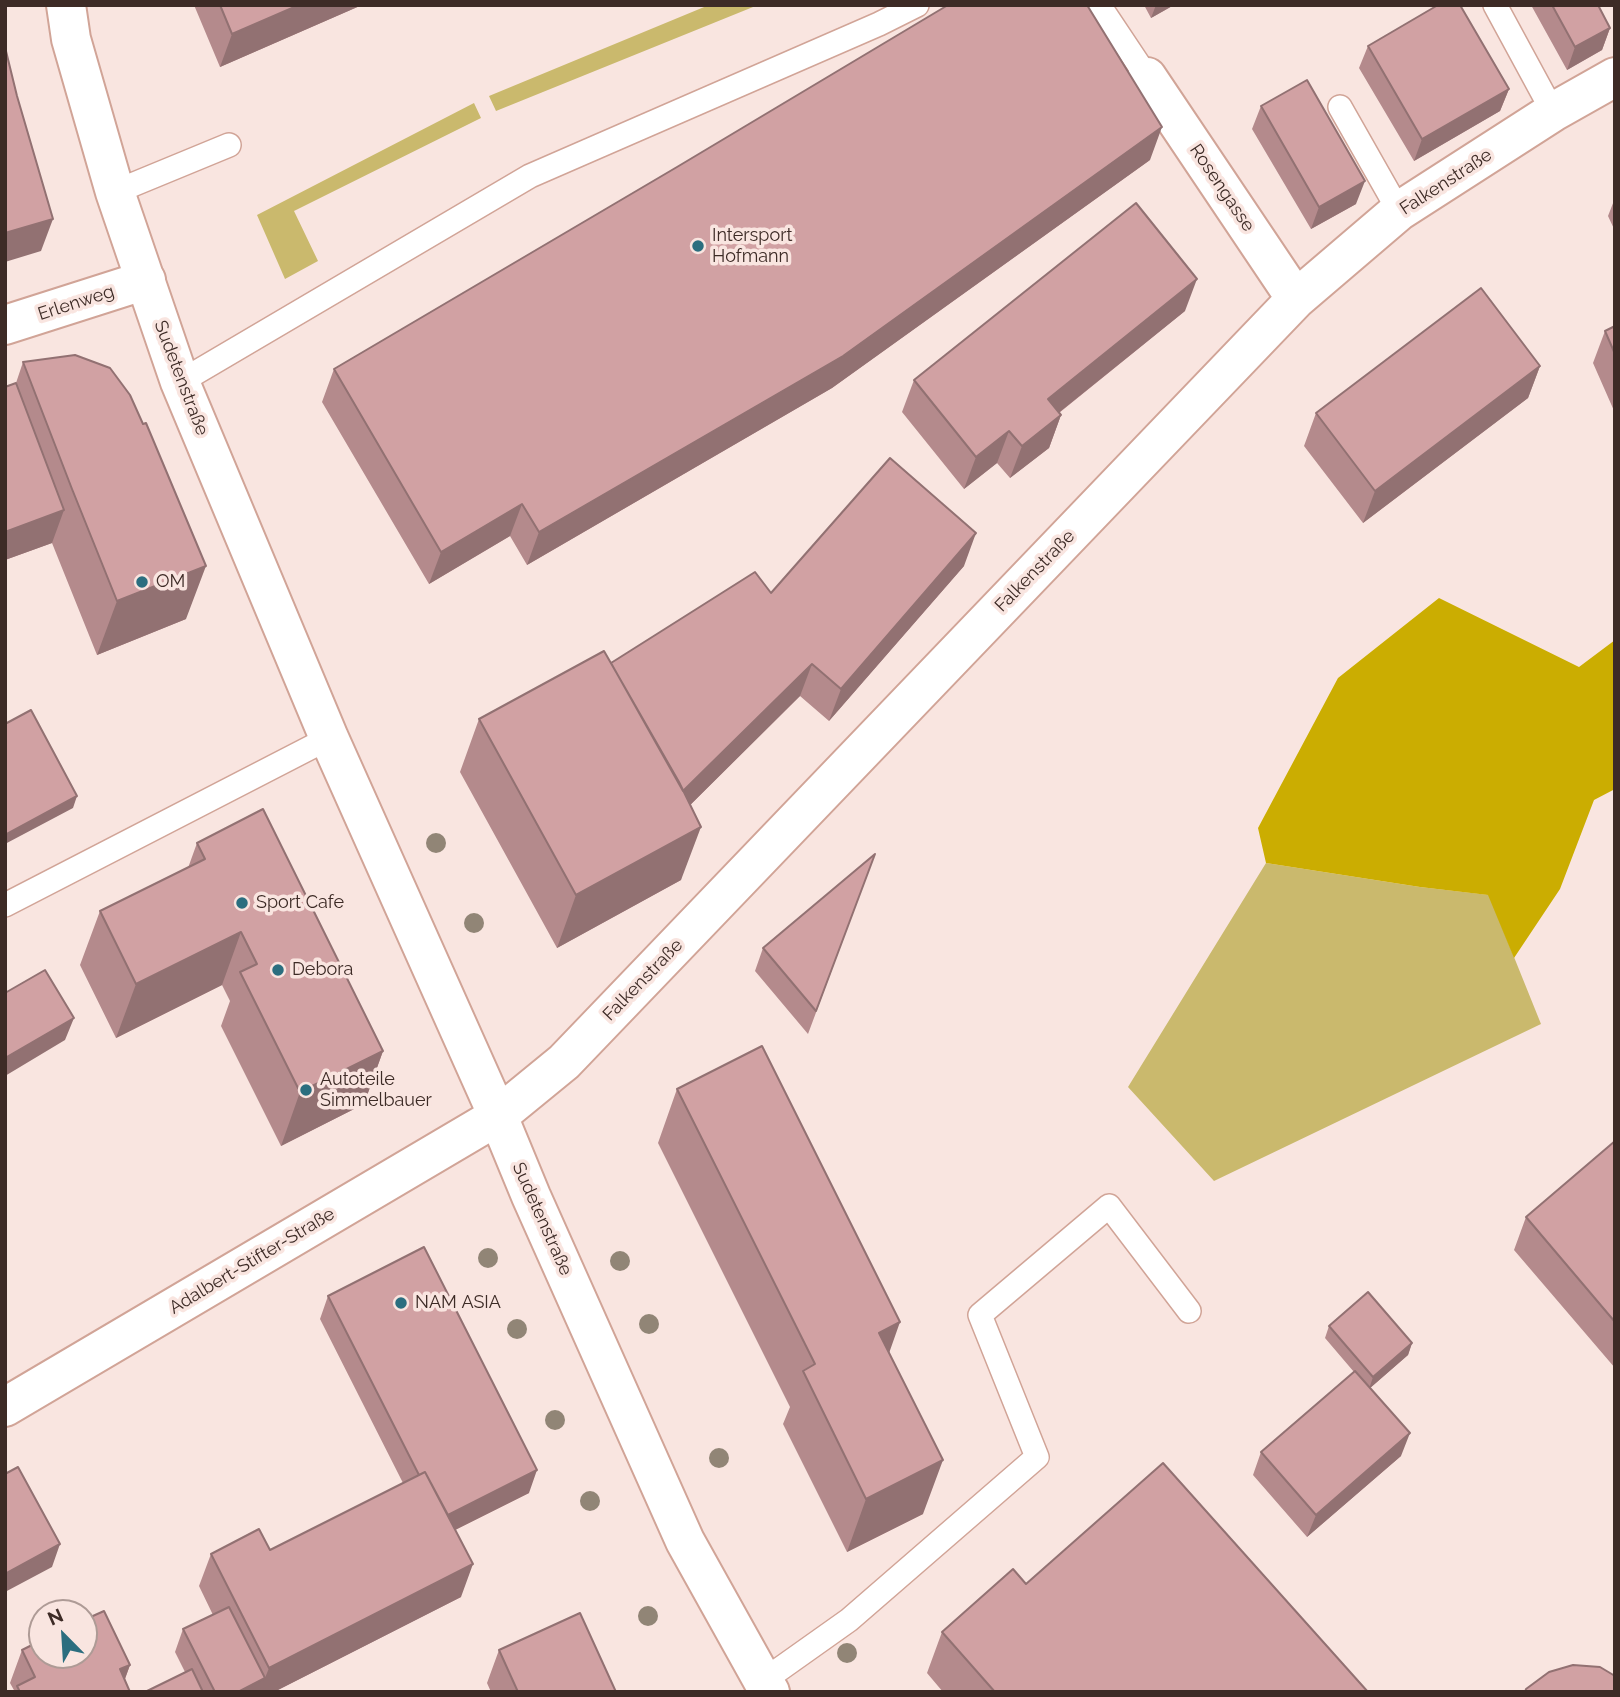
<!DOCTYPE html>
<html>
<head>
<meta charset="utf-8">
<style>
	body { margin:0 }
	#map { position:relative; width:1620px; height:1697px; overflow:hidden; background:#f9e5e0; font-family:Raleway,sans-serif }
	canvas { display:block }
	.frame { position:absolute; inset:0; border:7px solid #3d2b26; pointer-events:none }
	.north { position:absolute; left:28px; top:1599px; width:70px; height:70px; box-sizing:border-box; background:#f9e5e0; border:2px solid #ae9b96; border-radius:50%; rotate:336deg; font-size:19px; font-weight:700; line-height:28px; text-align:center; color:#3d2b26 }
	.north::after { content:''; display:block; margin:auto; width:24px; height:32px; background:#2b6e7f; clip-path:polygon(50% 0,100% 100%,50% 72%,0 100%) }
</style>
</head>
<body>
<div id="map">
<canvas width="1620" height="1697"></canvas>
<div class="frame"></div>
<div class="north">N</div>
</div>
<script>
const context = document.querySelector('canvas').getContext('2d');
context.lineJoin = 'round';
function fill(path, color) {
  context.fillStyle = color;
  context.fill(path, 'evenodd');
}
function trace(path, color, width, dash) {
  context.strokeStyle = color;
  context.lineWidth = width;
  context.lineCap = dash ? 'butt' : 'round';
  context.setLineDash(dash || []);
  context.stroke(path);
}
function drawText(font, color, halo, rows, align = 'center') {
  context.font = font + ' Raleway,sans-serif';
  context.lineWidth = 7;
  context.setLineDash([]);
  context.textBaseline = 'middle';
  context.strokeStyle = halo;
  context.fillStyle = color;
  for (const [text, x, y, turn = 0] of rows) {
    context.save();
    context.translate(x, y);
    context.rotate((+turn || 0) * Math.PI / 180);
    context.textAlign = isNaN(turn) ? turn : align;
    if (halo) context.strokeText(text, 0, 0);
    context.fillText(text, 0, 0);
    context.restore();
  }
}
const green = new Path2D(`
	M 709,5 L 758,5 L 496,111 L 489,96 Z
	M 474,103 L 481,118 L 294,211 L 318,261 L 285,279 L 257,215 Z
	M 1266,863 L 1420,887 L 1489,895 L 1541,1024 L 1214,1181 L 1128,1087 Z`);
const forest = new Path2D(`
	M 1439,598 L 1579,667 L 1615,640 L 1615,789 L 1594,800 L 1560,889 L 1514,958 L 1488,895 L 1420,887 L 1266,863 L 1258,828 L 1338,678 Z`);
const lane = new Path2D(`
	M 1099,5 L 1147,77
	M 1495,5 L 1553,112
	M 1340,107 L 1399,211
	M 115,192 L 229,145
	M 180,382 L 530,176 L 879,24 L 917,5
	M 5,905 L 329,738
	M 763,1681 L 849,1620 L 1037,1457 L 980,1315 L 1109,1206 L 1189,1311`);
const street = new Path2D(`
	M 1147,77 L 1296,299
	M 5,325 L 146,280
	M 5,1407 L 498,1116 L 564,1062 L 1296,299 L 1399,211 L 1553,112 L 1615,77`);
const secondary = new Path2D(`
	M 66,5 L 71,39 L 115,192 L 180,382 L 329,738 L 498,1116 L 531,1196 L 685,1541 L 763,1681 L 770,1692`);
const trees = [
	[436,843],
	[474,923],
	[488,1258],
	[620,1261],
	[649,1324],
	[517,1329],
	[555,1420],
	[719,1458],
	[590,1501],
	[648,1616],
	[847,1653]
];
const wall = new Path2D(`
	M 194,5 L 362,5 L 220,67 Z
	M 1144,5 L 1174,5 L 1151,18 Z
	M 1531,5 L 1598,5 L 1610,28 L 1602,50 L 1567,70 Z
	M 1368,46 L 1509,89 L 1500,111 L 1414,161 L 1359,68 Z
	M 1261,106 L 1356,204 L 1311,229 L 1252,129 Z
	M 1150,160 L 832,388 L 527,565 L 510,536 L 429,584 L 322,402 L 334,369 Z
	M 1615,198 L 1615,231 L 1608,216 Z
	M 1185,311 L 1059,413 L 1061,415 L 1049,448 L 1010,478 L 997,463 L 964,489 L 902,412 L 914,380 Z
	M 1615,326 L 1615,413 L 1593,363 L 1605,331 Z
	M 23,362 L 186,619 L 97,655 L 52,543 L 5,560 L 5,387 L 16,383 Z
	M 1540,366 L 1528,398 L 1363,523 L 1304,446 L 1316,413 Z
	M 964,566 L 829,721 L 800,696 L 690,805 L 681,880 L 557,948 L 460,772 L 479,719 L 771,593 Z
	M 197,843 L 383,1051 L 364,1104 L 281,1146 L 221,1026 L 230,1001 L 222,985 L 116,1038 L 80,965 L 100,911 L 188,868 Z
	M 875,854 L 808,1034 L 755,971 L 763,948 Z
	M 677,1089 L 923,1514 L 847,1552 L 783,1424 L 790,1407 L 658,1143 Z
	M 1615,1141 L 1615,1368 L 1514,1250 L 1526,1217 Z
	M 328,1296 L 529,1493 L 455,1530 L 461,1597 L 274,1692 L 145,1692 L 185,1672 L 175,1652 L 183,1629 L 213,1615 L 199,1586 L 211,1554 L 270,1550 L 403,1483 L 320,1319 Z
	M 1329,1326 L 1412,1343 L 1408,1355 L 1370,1388 L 1401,1456 L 1307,1537 L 1253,1475 L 1261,1452 L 1354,1372 L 1325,1338 Z
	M 942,1632 L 1368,1692 L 943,1692 L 927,1673 Z
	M 22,1650 L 130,1665 L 125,1679 L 130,1692 L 15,1692 L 10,1683 Z
	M 499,1650 L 616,1692 L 491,1692 L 487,1683 Z`);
const shadedWall = new Path2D(`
	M 299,5 L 362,5 L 220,67 L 232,34 Z
	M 1156,5 L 1174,5 L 1151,18 Z
	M 1610,28 L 1602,50 L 1567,70 L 1575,47 Z
	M 1509,89 L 1500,111 L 1414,161 L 1422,139 Z
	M 1162,127 L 1150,160 L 832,388 L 527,565 L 539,532 Z
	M 1365,181 L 1356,204 L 1311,229 L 1319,207 Z
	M 53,219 L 41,251 L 5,262 L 5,233 Z
	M 1197,279 L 1185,311 L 1036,431 L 1048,399 Z
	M 1540,366 L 1528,398 L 1363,523 L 1375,491 Z
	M 1061,415 L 1049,448 L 1010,478 L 1022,446 Z
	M 1009,431 L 997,463 L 964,489 L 976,457 Z
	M 522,504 L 510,536 L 429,584 L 441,552 Z
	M 64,510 L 52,543 L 5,560 L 5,532 Z
	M 976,533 L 964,566 L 829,721 L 841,689 Z
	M 206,566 L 186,619 L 97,655 L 117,601 Z
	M 812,664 L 800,696 L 659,836 L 671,803 Z
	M 77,796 L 73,808 L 5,844 L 5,835 Z
	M 701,827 L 681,880 L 557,948 L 576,895 Z
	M 241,932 L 222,985 L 116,1038 L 136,984 Z
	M 74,1018 L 65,1040 L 5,1076 L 5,1058 Z
	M 383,1051 L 364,1104 L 281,1146 L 300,1092 Z
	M 900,1322 L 881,1376 L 879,1333 Z
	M 1412,1343 L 1408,1355 L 1369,1389 L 1373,1377 Z
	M 1410,1433 L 1401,1456 L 1307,1537 L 1316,1515 Z
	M 943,1460 L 923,1514 L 847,1552 L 866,1499 Z
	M 537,1470 L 529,1493 L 433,1541 L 441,1519 Z
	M 60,1544 L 52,1567 L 5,1592 L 5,1574 Z
	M 473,1564 L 461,1597 L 274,1692 L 238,1692 L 265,1678 L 269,1668 Z
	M 130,1665 L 120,1692 L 120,1669 Z`);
const building = new Path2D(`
	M 220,5 L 299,5 L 232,34 Z
	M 948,5 L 1087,5 L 1162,127 L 843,356 L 539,532 L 522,504 L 441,552 L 334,369 L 677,167 Z
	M 1438,5 L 1460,5 L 1509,89 L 1422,139 L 1368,46 Z
	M 1552,5 L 1598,5 L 1610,28 L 1575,47 Z
	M 5,47 L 17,96 L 53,219 L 5,233 Z
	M 1307,80 L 1365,181 L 1319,207 L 1261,106 Z
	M 1136,203 L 1197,279 L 1048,399 L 1061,415 L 1022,446 L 1009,431 L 976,457 L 914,380 Z
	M 1481,288 L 1540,366 L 1375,491 L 1316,413 Z
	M 1615,326 L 1615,354 L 1605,331 Z
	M 75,355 L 110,368 L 130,395 L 143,424 L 146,423 L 206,566 L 117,601 L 72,489 L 23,362 Z
	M 16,383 L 64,510 L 5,532 L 5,387 Z
	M 890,458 L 976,533 L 841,689 L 812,664 L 683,791 L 611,663 L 755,572 L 771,593 Z
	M 604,651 L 679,782 L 701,827 L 576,895 L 479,719 Z
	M 31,710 L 77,796 L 5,835 L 5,724 Z
	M 263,809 L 383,1051 L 300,1092 L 240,972 L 257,964 L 241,932 L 136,984 L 100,911 L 205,859 L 197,843 Z
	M 875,854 L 816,1011 L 763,948 Z
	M 45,970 L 74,1018 L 5,1058 L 5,993 Z
	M 762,1046 L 900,1322 L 879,1333 L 943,1460 L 866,1499 L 803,1371 L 815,1364 L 677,1089 Z
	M 1615,1141 L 1615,1322 L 1526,1217 Z
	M 424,1247 L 537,1470 L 448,1515 L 425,1472 L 419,1475 L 328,1296 Z
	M 1368,1292 L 1412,1343 L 1373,1377 L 1329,1326 Z
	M 1355,1371 L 1410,1433 L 1316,1515 L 1261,1452 Z
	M 1163,1463 L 1368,1692 L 995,1692 L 942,1632 L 1013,1569 L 1026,1584 Z
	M 18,1467 L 60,1544 L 5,1574 L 5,1474 Z
	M 425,1472 L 473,1564 L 269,1668 L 211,1554 L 259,1529 L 270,1550 Z
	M 229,1607 L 265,1678 L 238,1692 L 215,1692 L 183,1629 Z
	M 104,1611 L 130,1665 L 120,1669 L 130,1692 L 20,1692 L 17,1686 L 35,1677 L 22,1650 L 42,1640 L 42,1655 L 84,1655 L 84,1620 Z
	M 580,1613 L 616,1692 L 518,1692 L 499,1650 Z
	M 1573,1665 L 1600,1667 L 1615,1676 L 1615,1692 L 1525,1692 L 1526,1689 L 1549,1672 Z
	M 192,1669 L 203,1692 L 145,1692 Z`);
const markers = [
	[698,246,7,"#2b6e7f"],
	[142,582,7,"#2b6e7f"],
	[242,903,7,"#2b6e7f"],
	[278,970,7,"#2b6e7f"],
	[306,1090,7,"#2b6e7f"],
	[401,1303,7,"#2b6e7f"]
];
const streetNames = [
	["Falkenstraße",1446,182,-33],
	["Rosengasse",1222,188,56],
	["Erlenweg",76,303,-18],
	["Sudetenstraße",181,378,69],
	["Falkenstraße",1035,571,-46],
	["Falkenstraße",643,980,-46],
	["Sudetenstraße",542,1219,66],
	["Adalbert-Stifter-Straße",252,1261,-31]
];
const poiNames = [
	["Intersport",712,236],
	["Hofmann",712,257],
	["OM",156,582],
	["Sport Cafe",256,903],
	["Debora",292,970],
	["Autoteile",320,1080],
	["Simmelbauer",320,1101],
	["NAM ASIA",415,1303]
];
fill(green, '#cab96d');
fill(forest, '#cbad01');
trace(lane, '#d1a497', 26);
trace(street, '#d1a497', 42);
trace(secondary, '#d1a497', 42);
trace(lane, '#fff', 23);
trace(street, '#fff', 38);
trace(secondary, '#fff', 38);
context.fillStyle = '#918576';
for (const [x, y] of trees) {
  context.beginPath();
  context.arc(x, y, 10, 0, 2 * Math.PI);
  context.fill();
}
fill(wall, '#b48a8c');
fill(shadedWall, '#927172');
fill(building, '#d1a1a3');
trace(building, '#927172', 2);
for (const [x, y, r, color] of markers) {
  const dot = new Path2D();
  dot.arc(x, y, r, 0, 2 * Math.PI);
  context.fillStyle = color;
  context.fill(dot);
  trace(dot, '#f9e5e0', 2.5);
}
drawText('18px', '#3d2b26', '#f9e5e0', streetNames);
drawText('18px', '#3d2b26', '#f9e5e0', poiNames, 'left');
</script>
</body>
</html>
